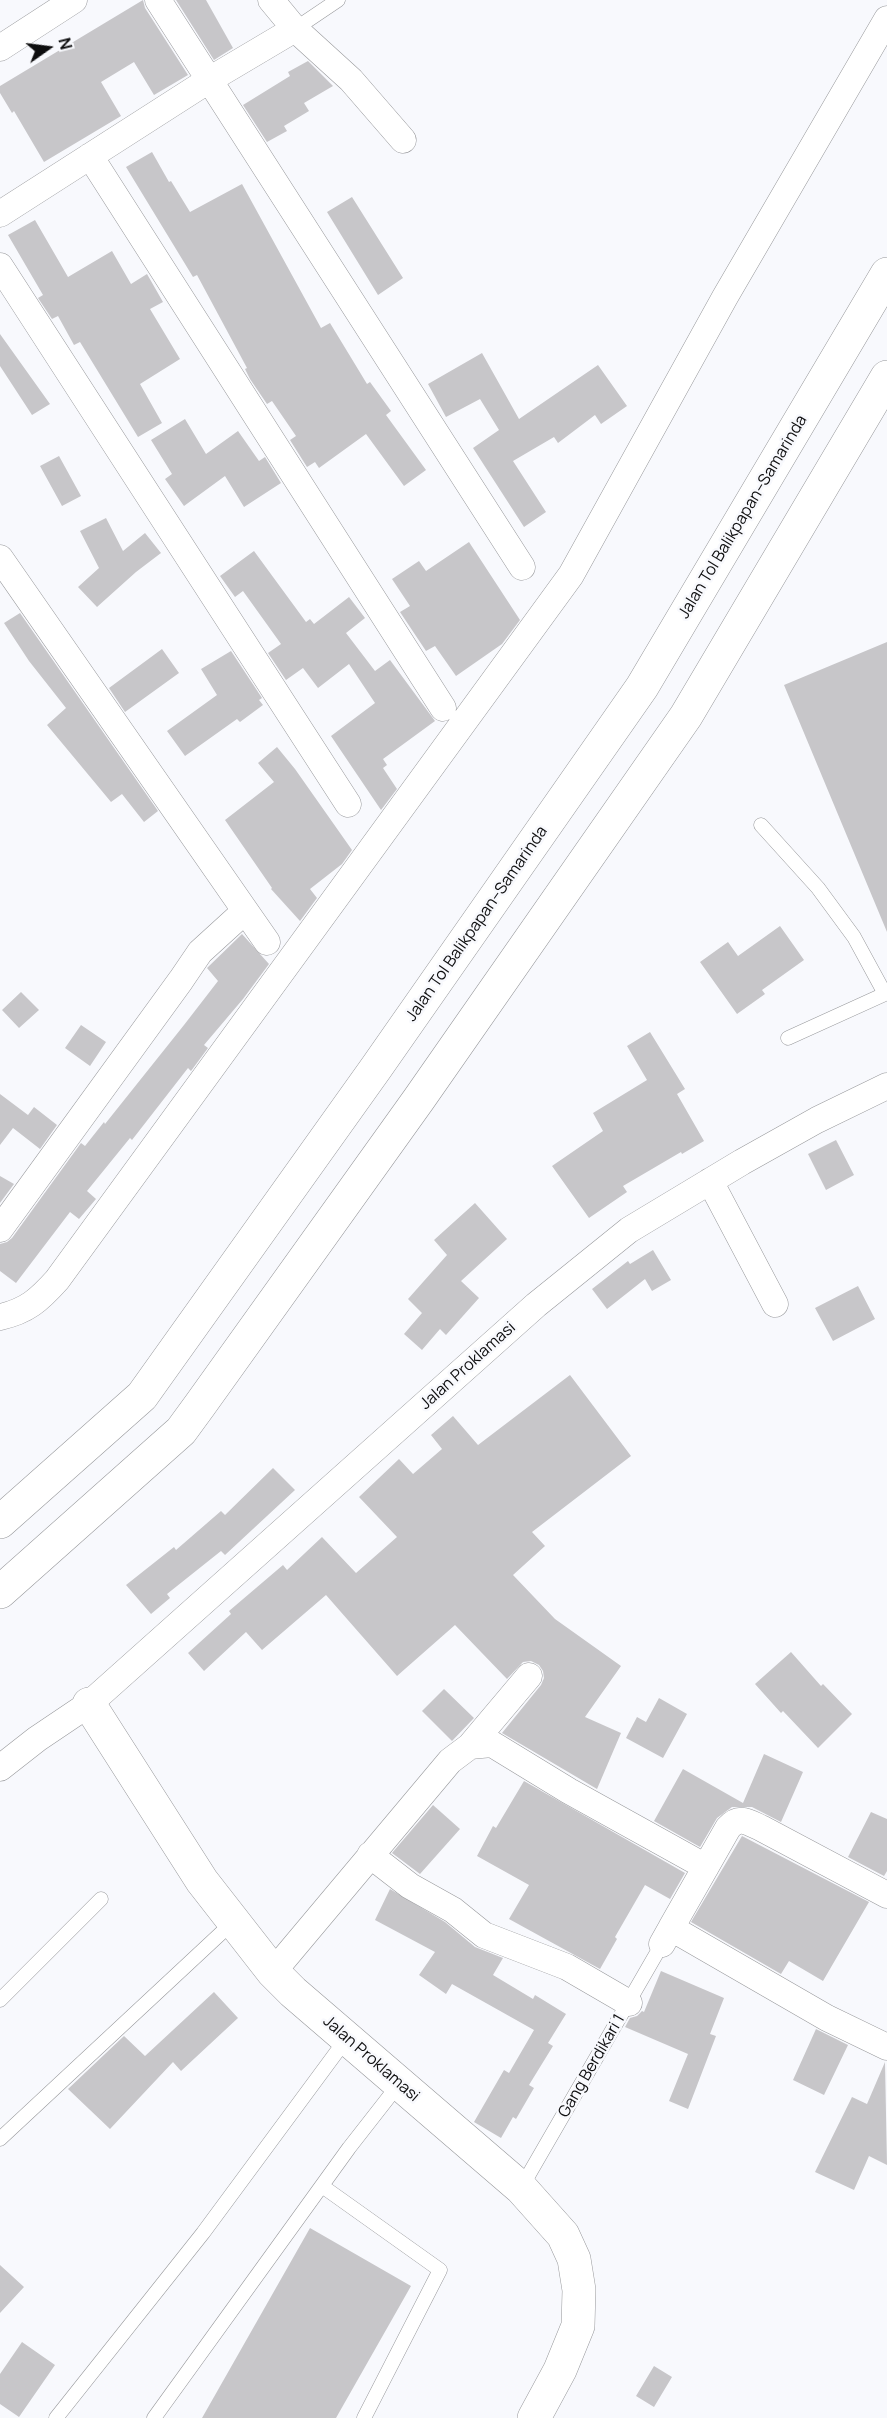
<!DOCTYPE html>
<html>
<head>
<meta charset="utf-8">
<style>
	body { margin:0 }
	#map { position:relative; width:887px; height:2418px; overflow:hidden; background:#f8f9fd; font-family:Manrope,sans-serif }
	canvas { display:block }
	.north { position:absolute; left:18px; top:18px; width:60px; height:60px; -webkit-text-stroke:4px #f8f9fd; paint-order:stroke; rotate:76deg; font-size:16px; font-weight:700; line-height:24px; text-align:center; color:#0e0e0f }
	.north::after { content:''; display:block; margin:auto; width:21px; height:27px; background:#0e0e0f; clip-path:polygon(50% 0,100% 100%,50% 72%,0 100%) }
</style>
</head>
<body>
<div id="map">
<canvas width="887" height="2418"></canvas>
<div class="north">N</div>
</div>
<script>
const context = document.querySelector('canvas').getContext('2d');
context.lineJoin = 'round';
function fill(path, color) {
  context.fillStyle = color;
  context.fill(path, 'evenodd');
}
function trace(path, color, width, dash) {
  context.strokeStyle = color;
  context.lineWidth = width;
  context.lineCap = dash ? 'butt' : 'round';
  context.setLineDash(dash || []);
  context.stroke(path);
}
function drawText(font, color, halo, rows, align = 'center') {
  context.font = font + ' Manrope,sans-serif';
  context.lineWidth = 5;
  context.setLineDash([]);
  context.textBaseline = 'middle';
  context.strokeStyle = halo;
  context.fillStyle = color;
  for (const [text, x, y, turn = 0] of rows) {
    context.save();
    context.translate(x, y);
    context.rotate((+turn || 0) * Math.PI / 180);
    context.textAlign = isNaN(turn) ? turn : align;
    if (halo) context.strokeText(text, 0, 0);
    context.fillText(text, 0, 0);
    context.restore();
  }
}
const building = new Path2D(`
	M 143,0 L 145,8 L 188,75 L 154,95 L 134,62 L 101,82 L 121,116 L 44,162 L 14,111 L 12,113 L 0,93 L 0,86 Z
	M 176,0 L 206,0 L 233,48 L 214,60 Z
	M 308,61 L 333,86 L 304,103 L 309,111 L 284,126 L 287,131 L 267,142 L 243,105 L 290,76 L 288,72 Z
	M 152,152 L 169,182 L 171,181 L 190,212 L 242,184 L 321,328 L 330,323 L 367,384 L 370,382 L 391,411 L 386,415 L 426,470 L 404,486 L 366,434 L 319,468 L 315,462 L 307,467 L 290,440 L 296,436 L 272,401 L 267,404 L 250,379 L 245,369 L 247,368 L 197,275 L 193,277 L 126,167 Z
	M 352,197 L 403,278 L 378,295 L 327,212 Z
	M 35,220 L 68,277 L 112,251 L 131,284 L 147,274 L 163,302 L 150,309 L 180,359 L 140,384 L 162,423 L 138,437 L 80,342 L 74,345 L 58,316 L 52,319 L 38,298 L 43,295 L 8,235 Z
	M 0,334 L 50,404 L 32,415 L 0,366 Z
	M 482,353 L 519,419 L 598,365 L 627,406 L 601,424 L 595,415 L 558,443 L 554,437 L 513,461 L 546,512 L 524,527 L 473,448 L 499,430 L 480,399 L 446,417 L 428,384 Z
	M 185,419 L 206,454 L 238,431 L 259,461 L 265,457 L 281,483 L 244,507 L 225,476 L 184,506 L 165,479 L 172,474 L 151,440 Z
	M 59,456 L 81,496 L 62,506 L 40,466 Z
	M 106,518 L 123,551 L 145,533 L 161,553 L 136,572 L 97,607 L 78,587 L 99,568 L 80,531 Z
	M 469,542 L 520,620 L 502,644 L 456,676 L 435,646 L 426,651 L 400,612 L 410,606 L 392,579 L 419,561 L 426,571 Z
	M 254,551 L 306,622 L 310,619 L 314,624 L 349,597 L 365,618 L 346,633 L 375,671 L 390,660 L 435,721 L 383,759 L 387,765 L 383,768 L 397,789 L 381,810 L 331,736 L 375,703 L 349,664 L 318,688 L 303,668 L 286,680 L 268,653 L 281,644 L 243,591 L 235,597 L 220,576 Z
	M 20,613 L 158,811 L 144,822 L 122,794 L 111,802 L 47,725 L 66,708 L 29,661 L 4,623 Z
	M 887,642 L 887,932 L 784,685 Z
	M 162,649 L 179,673 L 125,712 L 109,688 Z
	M 231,651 L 262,698 L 259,700 L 263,705 L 240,722 L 237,719 L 185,756 L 167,731 L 217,695 L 201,669 Z
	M 277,747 L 295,769 L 352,850 L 342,864 L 310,889 L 317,898 L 300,921 L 271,889 L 272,888 L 225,820 L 274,782 L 258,763 Z
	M 780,926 L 804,960 L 762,990 L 765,994 L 737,1014 L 700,962 L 728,942 L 738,956 Z
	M 242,934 L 269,964 L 243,999 L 204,1045 L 208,1048 L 191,1071 L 188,1068 L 132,1140 L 130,1138 L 87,1191 L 96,1199 L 79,1219 L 70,1212 L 16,1283 L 0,1271 L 0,1244 L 7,1242 L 12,1238 L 81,1143 L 85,1146 L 104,1122 L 105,1124 L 184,1025 L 218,981 L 207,968 Z
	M 21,992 L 39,1010 L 19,1028 L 2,1010 Z
	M 81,1025 L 106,1042 L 90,1066 L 65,1048 Z
	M 650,1032 L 685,1089 L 677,1094 L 704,1141 L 682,1154 L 681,1152 L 623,1186 L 627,1192 L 589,1218 L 552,1166 L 603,1131 L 593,1113 L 647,1080 L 627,1046 Z
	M 0,1094 L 28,1115 L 34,1107 L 57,1125 L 40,1149 L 13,1128 L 0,1145 Z
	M 836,1140 L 854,1175 L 826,1190 L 808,1154 Z
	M 0,1176 L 14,1184 L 0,1203 Z
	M 475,1203 L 507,1239 L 461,1281 L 479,1298 L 446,1335 L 440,1329 L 422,1350 L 404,1334 L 422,1313 L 408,1299 L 447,1255 L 434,1240 Z
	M 653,1250 L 671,1280 L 652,1291 L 645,1279 L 607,1309 L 592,1289 L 628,1261 L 630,1264 Z
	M 858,1286 L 875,1319 L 833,1341 L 815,1308 Z
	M 570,1375 L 631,1456 L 532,1532 L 545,1546 L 513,1575 L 555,1619 L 621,1666 L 585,1717 L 621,1733 L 597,1789 L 502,1733 L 541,1685 L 544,1678 L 543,1671 L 539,1665 L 531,1661 L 523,1662 L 507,1679 L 455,1625 L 397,1676 L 326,1595 L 262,1650 L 246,1632 L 204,1671 L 188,1653 L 231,1614 L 229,1611 L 283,1565 L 287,1570 L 322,1537 L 356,1573 L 397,1537 L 359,1497 L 399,1459 L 413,1474 L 442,1449 L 431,1435 L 453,1416 L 478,1445 Z
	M 273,1468 L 295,1490 L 225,1555 L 221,1551 L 167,1594 L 170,1598 L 151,1614 L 126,1585 L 174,1547 L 176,1550 L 221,1511 L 225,1515 Z
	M 791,1652 L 821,1686 L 823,1684 L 852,1714 L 818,1748 L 783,1711 L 781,1713 L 755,1684 Z
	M 444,1689 L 474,1718 L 452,1741 L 422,1711 Z
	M 659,1698 L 687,1714 L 663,1758 L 626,1738 L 637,1717 L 646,1722 Z
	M 764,1754 L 803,1772 L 781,1822 L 752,1807 L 732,1807 L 717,1818 L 700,1847 L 654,1821 L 683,1769 L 743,1803 Z
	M 524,1781 L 685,1873 L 670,1899 L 645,1885 L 615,1937 L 617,1939 L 600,1969 L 509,1919 L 529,1885 L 477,1856 L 493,1826 L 496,1828 Z
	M 433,1805 L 460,1829 L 420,1874 L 392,1853 Z
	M 871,1812 L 887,1819 L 887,1871 L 884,1876 L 848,1857 Z
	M 742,1836 L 869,1902 L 823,1981 L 789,1961 L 781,1974 L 691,1922 Z
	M 390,1889 L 445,1922 L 475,1947 L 503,1958 L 493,1975 L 533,1999 L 535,1995 L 566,2014 L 548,2043 L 553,2046 L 529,2085 L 534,2088 L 516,2119 L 513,2117 L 501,2138 L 474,2122 L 504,2070 L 509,2073 L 534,2030 L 452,1984 L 446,1994 L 419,1975 L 435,1952 L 375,1920 Z
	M 661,1971 L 724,1998 L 710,2034 L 716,2036 L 688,2109 L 669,2101 L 688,2054 L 625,2027 L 630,2018 L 637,2016 L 642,2011 L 644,2012 Z
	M 214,1992 L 238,2018 L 181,2071 L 173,2062 L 110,2129 L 68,2089 L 124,2036 L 145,2056 Z
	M 816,2029 L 848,2045 L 824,2095 L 793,2080 Z
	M 885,2062 L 887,2165 L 869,2156 L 854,2190 L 815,2172 L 852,2097 L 867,2104 Z
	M 310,2228 L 411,2286 L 336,2418 L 202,2418 Z
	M 0,2265 L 24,2287 L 0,2313 Z
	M 22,2342 L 55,2365 L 19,2417 L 0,2404 L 0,2374 Z
	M 654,2366 L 672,2377 L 654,2407 L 636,2396 Z`);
const lane = new Path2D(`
	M 295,29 L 338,0
	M 761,825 L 818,888 L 854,937 L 885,994
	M 788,1038 L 887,993
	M 0,2000 L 101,1899
	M 0,2139 L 233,1922
	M 322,2186 L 440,2270 L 364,2418
	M 521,2188 L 662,1944
	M 56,2418 L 203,2233 L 347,2038
	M 154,2418 L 349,2148 L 399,2084`);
const street = new Path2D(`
	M 158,0 L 522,567
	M 271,0 L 295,29 L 351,80 L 403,140
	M 0,48 L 74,0
	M 90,156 L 443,708
	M 0,214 L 209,80 L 295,29
	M 0,266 L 348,804
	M 0,558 L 267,942
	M 710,1181 L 775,1304
	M 0,1229 L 181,980 L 200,952 L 245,911
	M 0,1317 C 27,1311 39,1300 57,1280 L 571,575 L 725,297 L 887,19
	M 470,1746 L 529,1676
	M 0,1768 L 37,1739 L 89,1704 L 536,1305 L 629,1230 L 742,1162 L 817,1120 L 887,1086
	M 370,1855 L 410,1886 L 453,1910 L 484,1935 L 567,1967 L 629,2003
	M 671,1928 L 728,1828 C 739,1815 748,1822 761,1828 L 887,1895
	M 662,1944 L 671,1928 L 827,2018 L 887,2047
	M 273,1972 L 450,1761 L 470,1746 L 492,1744 L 569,1791 L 706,1867`);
const secondary = new Path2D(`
	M 89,1704 L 202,1881 L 273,1972 L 293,1992 L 521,2188 L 563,2235 L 574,2259 L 579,2290 L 578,2326 L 560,2370 L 534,2418`);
const highway = new Path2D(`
	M 0,1522 L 142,1396 L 376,1068 L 642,687 L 887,274
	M 0,1592 L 181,1431 L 200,1405 L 419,1099 L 686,716 L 887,377`);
const streetNames = [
	["Jalan Tol Balikpapan–Samarinda",743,517,-59],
	["Jalan Tol Balikpapan–Samarinda",477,924,-55],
	["Jalan Proklamasi",468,1366,-42],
	["Jalan Proklamasi",371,2059,41],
	["Gang Berdikari 1",592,2066,-60]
];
fill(building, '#c7c6c9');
trace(lane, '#97989b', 15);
trace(street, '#97989b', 27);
trace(secondary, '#97989b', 34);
trace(highway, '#97989b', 34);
trace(lane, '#fff', 14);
trace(street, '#fff', 26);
trace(secondary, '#fff', 33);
trace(highway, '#fff', 33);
drawText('16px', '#0e0e0f', '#f8f9fd', streetNames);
</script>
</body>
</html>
